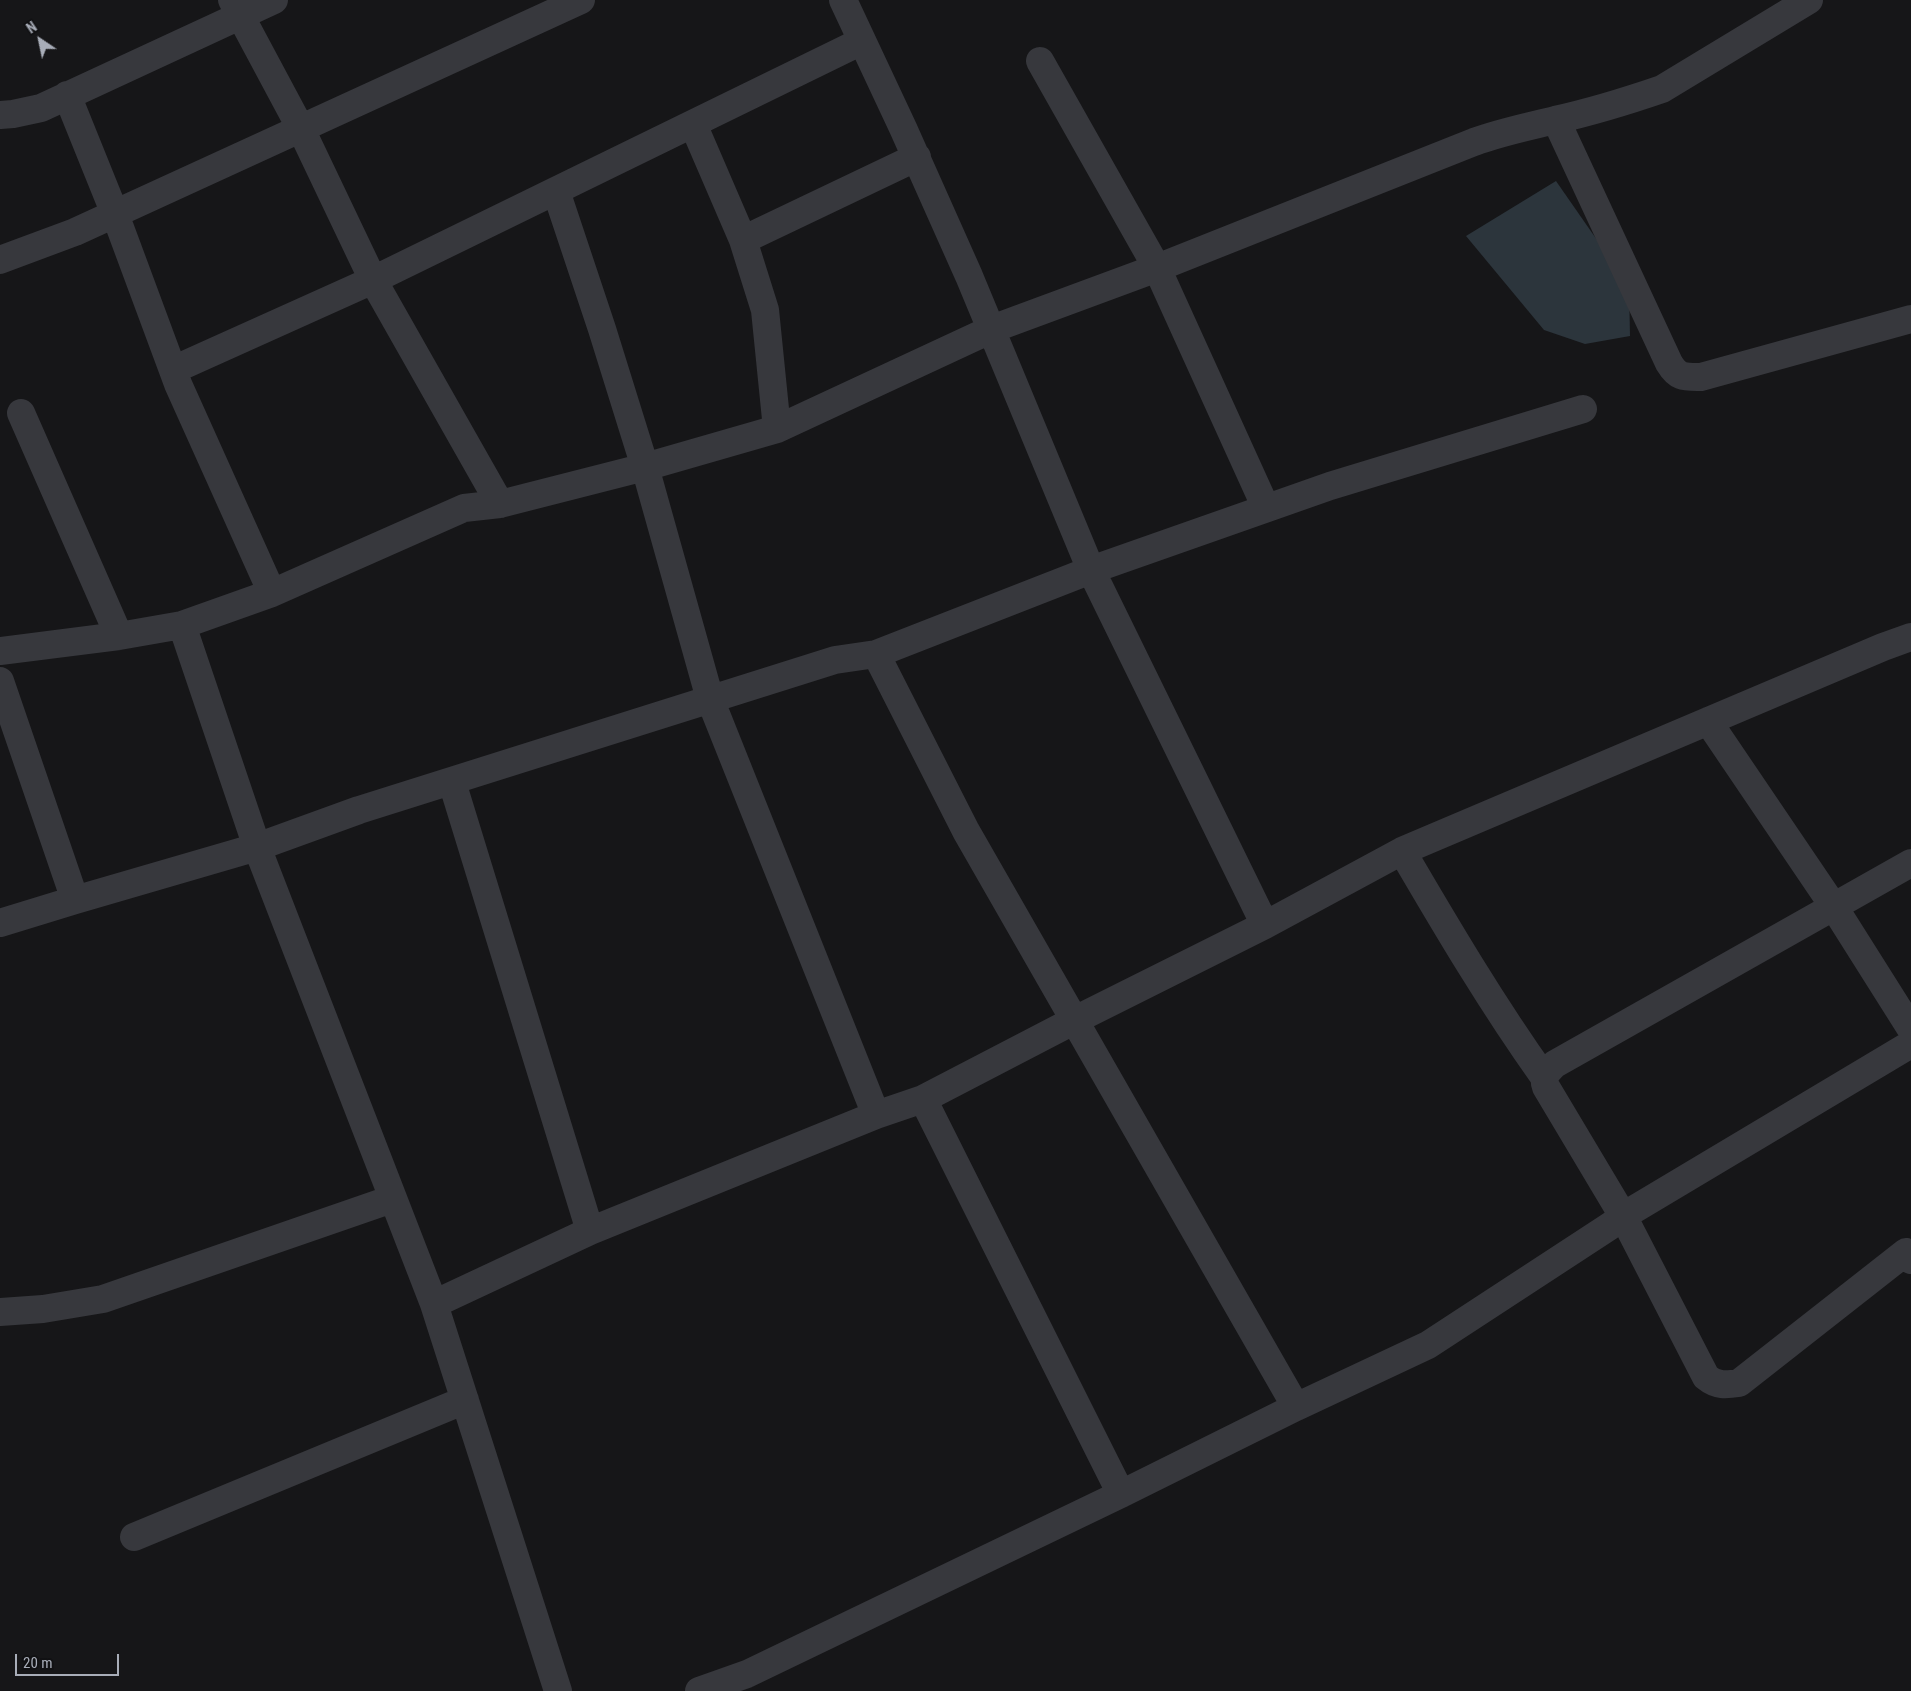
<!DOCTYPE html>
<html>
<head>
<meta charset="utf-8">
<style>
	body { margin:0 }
	#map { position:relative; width:1911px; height:1691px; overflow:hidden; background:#161618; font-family:"Roboto Condensed",sans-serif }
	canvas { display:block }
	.north { position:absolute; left:15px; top:15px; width:50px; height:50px; -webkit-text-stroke:4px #111113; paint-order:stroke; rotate:326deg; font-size:14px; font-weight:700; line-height:20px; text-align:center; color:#a8adb8 }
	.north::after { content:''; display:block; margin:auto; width:18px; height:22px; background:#a8adb8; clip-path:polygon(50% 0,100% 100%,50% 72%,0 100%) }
	.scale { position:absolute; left:15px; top:1654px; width:104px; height:22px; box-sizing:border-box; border:2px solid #a8adb8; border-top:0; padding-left:6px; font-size:15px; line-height:18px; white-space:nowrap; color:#a8adb8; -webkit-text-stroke:4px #111113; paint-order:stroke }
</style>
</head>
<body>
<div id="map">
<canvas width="1911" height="1691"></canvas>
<div class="north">N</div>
<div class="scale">20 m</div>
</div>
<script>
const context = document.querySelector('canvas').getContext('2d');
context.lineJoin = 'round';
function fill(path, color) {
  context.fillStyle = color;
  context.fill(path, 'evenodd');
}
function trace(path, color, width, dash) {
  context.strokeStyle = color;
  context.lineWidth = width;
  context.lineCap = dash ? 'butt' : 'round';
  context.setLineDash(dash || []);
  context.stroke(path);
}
const water = new Path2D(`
	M 1556,181 L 1629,286 L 1630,336 L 1585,344 L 1544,330 L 1466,236 Z`);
const street = new Path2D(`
	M 232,0 L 301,129 L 373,280 L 500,504
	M 843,0 L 903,128 L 969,276 L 1091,570 L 1265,925
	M 1040,61 L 1157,268 L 1266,508
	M 67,95 L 115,214 L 178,384 L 272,593
	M 0,115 L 13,114 L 41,108 L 274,0
	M 1556,120 L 1669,363 C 1678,378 1684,377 1701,377 L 1911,319
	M 693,124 L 743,240 L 765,310 L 777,429
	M 556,191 L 602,329 L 645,467 L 710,699 L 876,1115
	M 743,240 L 917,157
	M 0,260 L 75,232 L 581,0
	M 173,370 L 373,280 L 862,41
	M 21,413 L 119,636
	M 182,625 L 272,593 L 464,508 L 500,504 L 645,467 L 777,429 L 992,329 L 1157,268 L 1474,142 C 1501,132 1527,127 1555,120 C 1591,112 1627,101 1662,89 L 1809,0
	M 0,651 L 119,636 L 182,625 L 257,847 L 434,1304 L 558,1691
	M 876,654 L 966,831 L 1296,1407
	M 0,681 L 75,900
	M 1708,721 L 1834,907 L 1911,1029
	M 452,782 L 590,1231
	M 1402,851 C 1447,928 1492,1004 1544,1077
	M 0,923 L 75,900 L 257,847 L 359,810 L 835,660 L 876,654 L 1091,570 L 1330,486 L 1583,409
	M 1911,1044 L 1623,1216 L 1706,1377 C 1717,1386 1726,1385 1739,1383 L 1906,1252 L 1911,1260
	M 923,1099 L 1121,1494
	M 434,1304 L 590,1231 L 876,1115 L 923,1099 L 1075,1020 L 1265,925 L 1402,851 L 1883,647 L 1911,637
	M 0,1312 L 43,1309 L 103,1299 L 392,1199
	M 134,1537 L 465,1400
	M 699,1691 L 747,1674 L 1121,1494 L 1296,1407 L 1428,1345 L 1610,1226 L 1623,1216 L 1546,1087 C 1542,1076 1547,1072 1555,1064 L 1911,863`);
fill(water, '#2c353c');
trace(street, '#37383d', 28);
</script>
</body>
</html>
